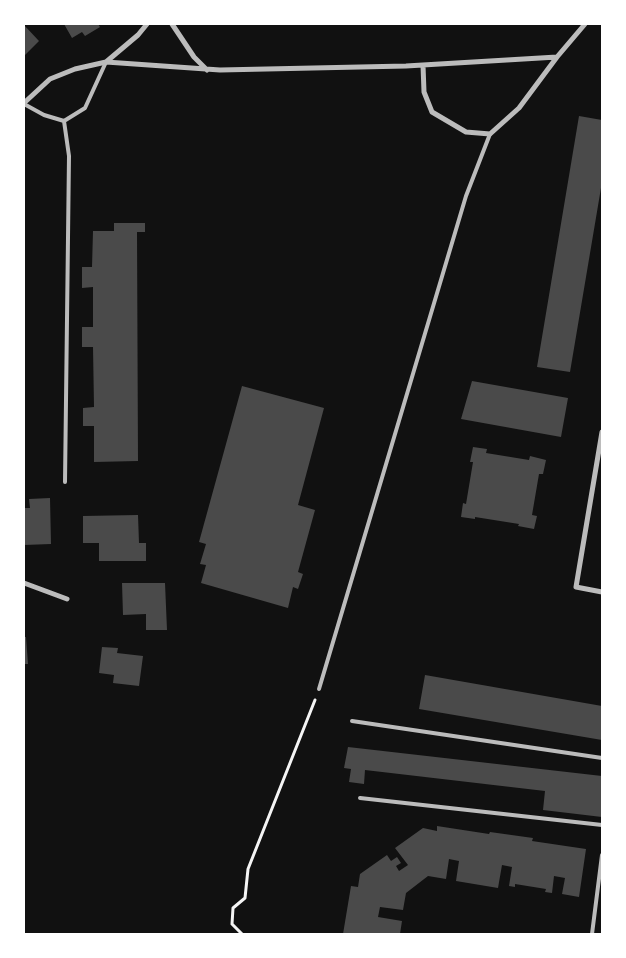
<!DOCTYPE html>
<html>
<head>
<meta charset="utf-8">
<style>
	body { margin:0 }
	#map { position:relative; width:626px; height:958px; overflow:hidden; background:#111; font-family:Poppins,sans-serif }
	canvas { display:block }
	.frame { position:absolute; inset:0; border:25px solid #fff; pointer-events:none }
</style>
</head>
<body>
<div id="map">
<canvas width="626" height="958"></canvas>
<div class="frame"></div>
</div>
<script>
const context = document.querySelector('canvas').getContext('2d');
context.lineJoin = 'round';
function fill(path, color) {
  context.fillStyle = color;
  context.fill(path, 'evenodd');
}
function trace(path, color, width, dash) {
  context.strokeStyle = color;
  context.lineWidth = width;
  context.lineCap = dash ? 'butt' : 'round';
  context.setLineDash(dash || []);
  context.stroke(path);
}
const building = new Path2D(`
	M 64,24 L 98,24 L 100,27 L 85,36 L 82,32 L 72,38 Z
	M 24,25 L 39,41 L 24,56 Z
	M 579,116 L 602,120 L 602,182 L 570,372 L 537,367 Z
	M 114,223 L 145,223 L 145,232 L 137,232 L 138,461 L 94,462 L 94,426 L 83,426 L 83,408 L 94,407 L 93,347 L 82,347 L 82,327 L 93,327 L 93,287 L 82,288 L 82,267 L 92,267 L 93,231 L 114,231 Z
	M 472,381 L 568,398 L 561,437 L 461,419 Z
	M 242,386 L 324,408 L 298,505 L 315,510 L 298,572 L 303,574 L 298,589 L 293,587 L 288,608 L 201,583 L 206,565 L 200,564 L 206,544 L 199,542 Z
	M 473,447 L 487,449 L 486,453 L 529,460 L 530,456 L 546,460 L 543,474 L 539,474 L 532,515 L 537,516 L 534,529 L 518,526 L 519,524 L 475,517 L 475,519 L 461,517 L 463,503 L 466,504 L 473,462 L 470,462 Z
	M 50,498 L 51,544 L 24,545 L 24,508 L 30,508 L 29,499 Z
	M 138,515 L 139,543 L 146,543 L 146,561 L 99,561 L 99,543 L 83,543 L 83,516 Z
	M 122,583 L 165,583 L 167,630 L 146,630 L 146,614 L 123,615 Z
	M 24,637 L 26,637 L 28,664 L 24,664 Z
	M 102,647 L 118,648 L 117,653 L 143,656 L 139,686 L 113,683 L 114,675 L 99,673 Z
	M 425,675 L 602,706 L 602,740 L 419,709 Z
	M 348,747 L 602,776 L 602,817 L 543,810 L 545,791 L 365,770 L 364,784 L 349,782 L 351,769 L 344,768 Z
	M 437,826 L 489,834 L 490,832 L 533,838 L 532,841 L 586,849 L 579,897 L 562,894 L 565,878 L 554,876 L 552,893 L 545,892 L 546,889 L 515,884 L 515,887 L 509,886 L 512,867 L 502,865 L 498,888 L 456,881 L 459,861 L 449,859 L 446,879 L 428,876 L 406,893 L 403,910 L 380,907 L 378,917 L 402,921 L 400,934 L 343,934 L 351,886 L 358,887 L 360,874 L 387,855 L 391,861 L 397,857 L 401,863 L 396,866 L 399,871 L 408,865 L 395,848 L 423,828 L 437,831 Z`);
const path = new Path2D(`
	M 242,934 L 232,924 L 233,908 L 245,898 L 248,869 L 315,700`);
const service = new Path2D(`
	M 24,104 L 44,115 L 64,121 L 85,108 L 106,62
	M 64,121 L 69,156 L 65,482
	M 319,689 L 466,196 L 490,134
	M 352,721 L 602,758
	M 360,798 L 602,825
	M 592,934 L 602,855`);
const minor = new Path2D(`
	M 172,24 L 194,57 L 207,70
	M 106,62 L 220,70 L 406,66 L 557,57 L 585,24
	M 423,65 L 424,92 L 432,112 L 466,132 L 490,134 L 519,108 L 557,57
	M 24,103 L 50,79 L 75,69 L 106,62 L 138,35 L 147,24
	M 602,432 L 576,587 L 602,592
	M 24,583 L 67,599`);
fill(building, '#4a4a4a');
trace(path, '#f5f5f5', 3);
trace(service, '#bcbcbc', 4);
trace(minor, '#bcbcbc', 5);
</script>
</body>
</html>
